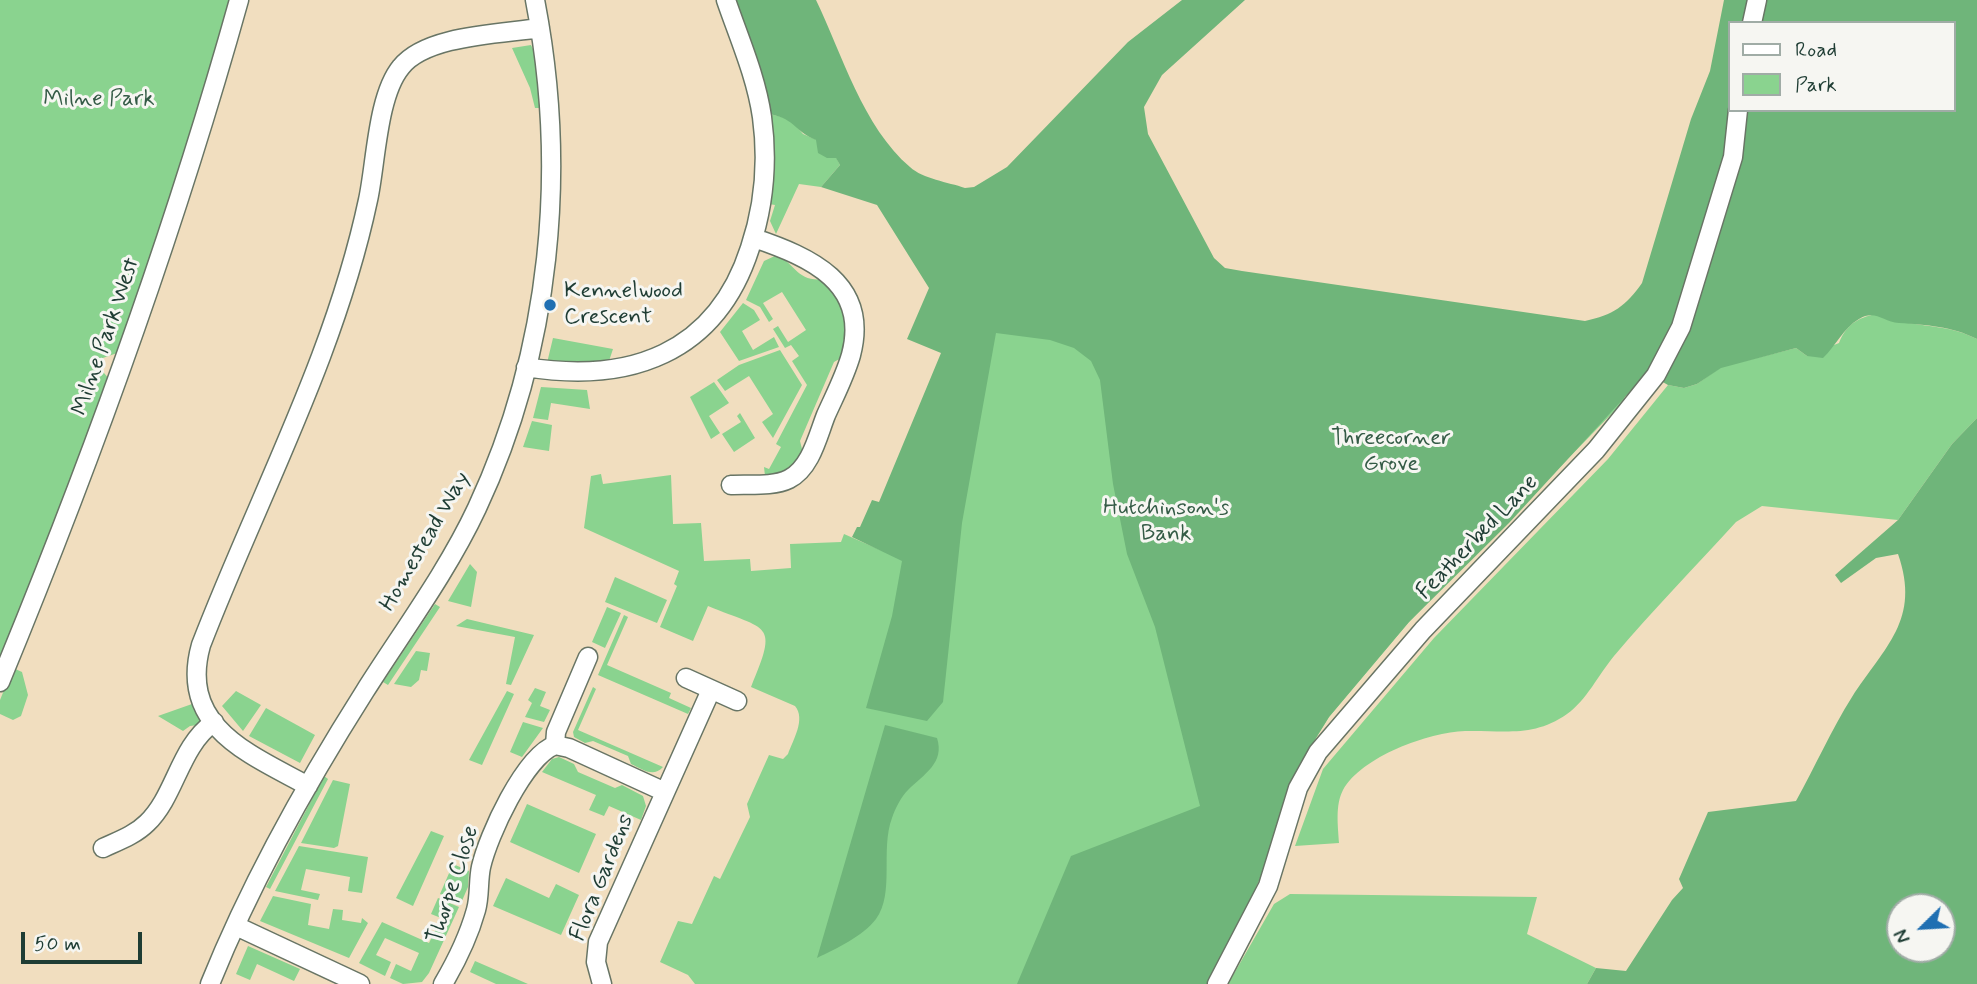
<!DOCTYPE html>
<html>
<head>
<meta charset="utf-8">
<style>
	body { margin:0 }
	#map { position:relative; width:1977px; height:984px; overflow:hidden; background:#f1debf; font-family:Mynerve,sans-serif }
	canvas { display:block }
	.legend { position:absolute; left:1728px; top:21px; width:228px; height:91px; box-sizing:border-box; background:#f6f6f2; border:2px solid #a0aca6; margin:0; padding:9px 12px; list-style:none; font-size:21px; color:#1f3d34 }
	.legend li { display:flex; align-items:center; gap:14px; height:35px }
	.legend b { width:35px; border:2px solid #a0aca6 }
	.north { position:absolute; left:1886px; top:893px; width:70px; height:70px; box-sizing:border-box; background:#f6f6f2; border:2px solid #a0aca6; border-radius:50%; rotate:246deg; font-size:19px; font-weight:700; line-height:28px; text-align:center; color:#1f3d34 }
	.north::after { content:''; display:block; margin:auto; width:24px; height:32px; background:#1f6fb2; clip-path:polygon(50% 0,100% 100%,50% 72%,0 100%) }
	.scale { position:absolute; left:21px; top:932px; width:121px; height:32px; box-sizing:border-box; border:4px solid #1f3d34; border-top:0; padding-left:9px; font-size:21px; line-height:24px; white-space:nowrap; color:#1f3d34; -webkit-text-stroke:5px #f6f6f2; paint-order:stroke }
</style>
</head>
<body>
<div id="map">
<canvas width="1977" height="984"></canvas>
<ul class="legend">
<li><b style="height:9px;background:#fff"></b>Road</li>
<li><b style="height:19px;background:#8ad38f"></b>Park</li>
</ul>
<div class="north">N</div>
<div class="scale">50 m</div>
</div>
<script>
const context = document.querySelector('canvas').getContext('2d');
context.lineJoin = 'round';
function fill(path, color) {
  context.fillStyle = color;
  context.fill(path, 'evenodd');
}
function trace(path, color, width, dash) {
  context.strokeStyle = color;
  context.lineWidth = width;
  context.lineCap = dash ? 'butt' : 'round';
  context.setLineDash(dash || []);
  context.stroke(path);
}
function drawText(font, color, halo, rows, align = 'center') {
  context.font = font + ' Mynerve,sans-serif';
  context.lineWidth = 6;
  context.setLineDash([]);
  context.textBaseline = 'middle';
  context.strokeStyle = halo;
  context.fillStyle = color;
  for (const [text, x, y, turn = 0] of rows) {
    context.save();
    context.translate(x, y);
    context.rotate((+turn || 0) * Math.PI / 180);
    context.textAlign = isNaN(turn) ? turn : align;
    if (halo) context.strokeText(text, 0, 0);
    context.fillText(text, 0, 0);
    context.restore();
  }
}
const green = new Path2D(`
	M 0,0 L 233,0 L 120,352 L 100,359 L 98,366 L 110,380 L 0,668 Z
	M 531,45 L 535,53 L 541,108 L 535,108 L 530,88 L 512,48 Z
	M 770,114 L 790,119 L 803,134 L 817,140 L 836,157 L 840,165 L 821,187 L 799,184 L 776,234 L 770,221 L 775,205 L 769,204 Z
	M 777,255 C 795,263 797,283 825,279 C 847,308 847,322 843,357 L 834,362 L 800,441 L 803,453 C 794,469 782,474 765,476 L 764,467 L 769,469 L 781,447 L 776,444 L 807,385 L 792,361 L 799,356 L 791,345 L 785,348 L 773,329 L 778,326 L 788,342 L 806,330 L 782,292 L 763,303 L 773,319 L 769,322 L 760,307 L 746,300 L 764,261 Z
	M 743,303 L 754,310 L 760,320 L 742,331 L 753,350 L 774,337 L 779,347 L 739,361 L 720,332 Z
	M 966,308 L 1627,398 L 1409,622 L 1329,717 L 1298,767 L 1260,878 L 1236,933 L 1207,984 L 695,984 L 688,975 L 660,962 L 678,921 L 692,924 L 714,876 L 720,879 L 750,817 L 747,804 L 769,755 L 783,759 L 788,754 C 793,740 806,719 795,706 L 751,687 C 779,621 768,631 708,606 L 693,641 L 660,627 L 677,586 L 674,584 L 679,571 L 584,528 L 591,476 L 601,474 L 603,484 L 671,475 L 673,524 L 701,523 L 704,561 L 750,559 L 751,571 L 791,568 L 790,544 L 841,542 L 844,534 L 903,560 Z
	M 1876,314 C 1909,329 1941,321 1977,339 L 1977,418 L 1952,444 L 1898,520 L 1762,506 L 1736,522 C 1696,566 1653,610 1614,656 C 1599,674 1586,701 1567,714 C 1533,738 1503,730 1465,731 C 1429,732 1361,757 1343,790 C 1335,805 1338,826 1339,843 L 1295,846 L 1323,769 L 1434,638 L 1608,459 L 1668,385 L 1684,388 L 1697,384 L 1721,367 L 1796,348 L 1807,356 L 1839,343 C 1846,325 1857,318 1876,314 Z
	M 553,338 L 613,349 L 608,364 L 547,363 Z
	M 780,350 L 802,385 L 773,438 L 762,422 L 773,414 L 749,376 L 725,391 L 717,380 L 739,365 Z
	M 714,382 L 729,403 L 709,416 L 720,433 L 711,439 L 690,397 Z
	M 541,387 L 587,390 L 590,409 L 551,403 L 548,420 L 533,418 Z
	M 740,413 L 755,438 L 734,452 L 722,434 L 741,422 L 737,416 Z
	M 532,421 L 552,425 L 549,451 L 523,447 Z
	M 470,564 L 477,572 L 471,607 L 448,601 Z
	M 615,577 L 667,600 L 657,623 L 605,602 Z
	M 435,604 L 440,607 L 388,685 L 383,682 Z
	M 607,607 L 621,613 L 605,648 L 592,642 Z
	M 624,615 L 628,617 L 607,665 L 671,693 L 669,698 L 691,708 L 688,714 L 598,675 Z
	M 467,619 L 534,635 L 511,685 L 506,684 L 515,637 L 456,626 Z
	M 416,651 L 430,653 L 427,671 L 421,670 L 419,680 L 411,687 L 394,684 Z
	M 13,668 L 22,672 L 28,695 L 21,716 L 13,720 L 0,714 L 0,700 Z
	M 593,687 L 596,689 L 578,730 L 663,767 C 653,778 642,769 631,764 L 628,756 L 593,741 L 585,743 L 574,737 L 573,732 Z
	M 535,688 L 546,692 L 540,706 L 550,710 L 544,722 L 525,717 L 532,703 L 528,700 Z
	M 236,691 L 261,705 L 243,731 L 222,706 Z
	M 507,691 L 514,694 L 482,765 L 469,760 Z
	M 192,704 L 195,704 L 201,721 L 198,725 L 190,726 L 183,731 L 158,716 Z
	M 266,708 L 315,735 L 300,763 L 249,736 Z
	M 523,722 L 543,728 L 522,757 L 510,752 Z
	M 559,757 L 574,764 L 578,772 L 615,788 L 622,785 L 643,796 L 646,806 L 641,820 L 609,806 L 604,816 L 589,810 L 596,795 L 542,772 L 552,759 Z
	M 324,776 L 328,779 L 270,889 L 266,887 Z
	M 333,780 L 350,784 L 338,846 L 334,848 L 301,843 Z
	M 527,804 L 596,834 L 579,873 L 510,842 Z
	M 431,831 L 444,836 L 413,906 L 396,898 Z
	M 299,846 L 368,857 L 362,893 L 348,891 L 350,877 L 306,869 L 301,890 L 320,894 L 318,900 L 275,891 Z
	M 453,864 L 469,871 L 468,887 L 461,903 L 440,894 Z
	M 506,878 L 549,898 L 556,884 L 579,895 L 561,935 L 493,906 Z
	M 1290,894 L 1537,897 L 1527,934 L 1596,968 L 1587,984 L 1228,984 L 1274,904 Z
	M 273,896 L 311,904 L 308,925 L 329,929 L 333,909 L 343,910 L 342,920 L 361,923 L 362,918 L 368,923 L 349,958 L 260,921 Z
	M 438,898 L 459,907 L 429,973 L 422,982 L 403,984 L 390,978 L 396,964 L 411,971 L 419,953 L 385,938 L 376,955 L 391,962 L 385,976 L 359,963 L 382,922 L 429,943 L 441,918 L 431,914 Z
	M 248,946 L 300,969 L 294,981 L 257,964 L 250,980 L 236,974 Z
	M 475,961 L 528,984 L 496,984 L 470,972 Z`);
const forest = new Path2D(`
	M 734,0 L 816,0 C 842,54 863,127 910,167 C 923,179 948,182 965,188 L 974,187 L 1007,167 L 1128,42 L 1182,0 L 1245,0 L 1162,75 L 1144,107 L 1148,134 L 1214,258 L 1225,268 L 1242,271 L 1585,321 C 1613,315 1626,306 1642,283 L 1691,119 L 1710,71 L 1724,0 L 1977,0 L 1977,339 C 1951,326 1927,325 1899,323 C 1883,322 1875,309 1859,319 C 1843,328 1836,346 1823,358 L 1807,356 L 1796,348 L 1721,368 L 1697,384 L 1684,388 L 1668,385 L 1647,373 L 1509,523 L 1409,622 L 1329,717 L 1298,767 L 1260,878 L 1236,933 L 1207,984 L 1017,984 L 1071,856 L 1200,806 L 1155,627 L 1127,554 L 1113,484 L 1100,380 L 1091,361 L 1074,348 L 1050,340 L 996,333 L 962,523 L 943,702 L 927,721 L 866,708 L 892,616 L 902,561 L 852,537 L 857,527 L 860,527 L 872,500 L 879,502 L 941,353 L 907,339 L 929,288 L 877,205 L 821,187 L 840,165 L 836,158 L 827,158 L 818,153 L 816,140 C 794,131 797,120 770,114 ZM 1730,23 L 1954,23 L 1954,110 L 1730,110 Z
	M 1977,418 L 1977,984 L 1587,984 L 1596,968 L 1626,971 L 1672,900 L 1683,888 L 1679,879 L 1708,812 L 1796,801 C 1815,767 1831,730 1852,697 C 1885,646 1921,620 1898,554 L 1876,558 L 1841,583 L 1835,575 L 1898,520 L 1952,444 ZM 1900,907 L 1942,907 L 1942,949 L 1900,949 Z
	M 885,725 L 937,738 C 945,763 924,774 908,790 C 901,797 895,809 892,818 C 880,850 895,893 876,919 C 862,937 837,948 817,958 Z`);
const minor = new Path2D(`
	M 1752,23 L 1757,0
	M 526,367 C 629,384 716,354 750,248 C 764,206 768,161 762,117 C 756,76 739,38 726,0
	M 731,485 C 749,484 773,487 789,479 C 811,468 818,435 826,415 C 835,395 845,376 851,355 C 870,283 810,257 754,238
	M 686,678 L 737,701
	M 0,682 C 92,459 174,233 239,0
	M 555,745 L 569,748 L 665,792
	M 308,786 C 250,754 178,727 201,645 C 258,497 335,356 368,200 C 376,164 377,96 401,67 C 426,35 501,34 540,28
	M 103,848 C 118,841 135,835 147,823 C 176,795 179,747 214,722
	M 236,926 L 360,984
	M 210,984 C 251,882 306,784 365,691 C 403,631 447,572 477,508 C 551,350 568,170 535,0
	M 443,984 C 456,962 469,935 476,910 C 480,896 478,881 481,867 C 488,836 524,757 555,745 L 556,732 L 588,657
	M 602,984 L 596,962 L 598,942 L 711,690
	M 1217,984 L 1268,886 L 1298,788 L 1318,752 L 1423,630 L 1596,450 L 1656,375 L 1681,327 L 1733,157 L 1738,110`);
const markers = [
	[550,305,7,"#1f6fb2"]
];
const parkNames = [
	["Milne Park",99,100],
	["Threecorner",1391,439],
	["Grove",1391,465],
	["Hutchinson's",1166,509],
	["Bank",1166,535]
];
const poiNames = [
	["Kennelwood",564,292],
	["Crescent",564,318]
];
const streetNames = [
	["Milne Park West",107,337,-71],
	["Featherbed Lane",1478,538,-46],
	["Homestead Way",426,542,-60],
	["Flora Gardens",603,878,-68],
	["Thorpe Close",454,885,-72]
];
fill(green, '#8ad38f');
fill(forest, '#6fb57a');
trace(minor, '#687565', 21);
trace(minor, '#fff', 18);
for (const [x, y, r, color] of markers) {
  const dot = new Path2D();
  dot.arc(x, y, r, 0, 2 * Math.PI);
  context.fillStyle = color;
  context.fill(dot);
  trace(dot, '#f6f6f2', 2.5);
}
drawText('23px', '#345b46', '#f6f6f2', parkNames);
drawText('23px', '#1f3d34', '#f6f6f2', poiNames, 'left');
drawText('23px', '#1f3d34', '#f6f6f2', streetNames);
</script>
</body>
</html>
